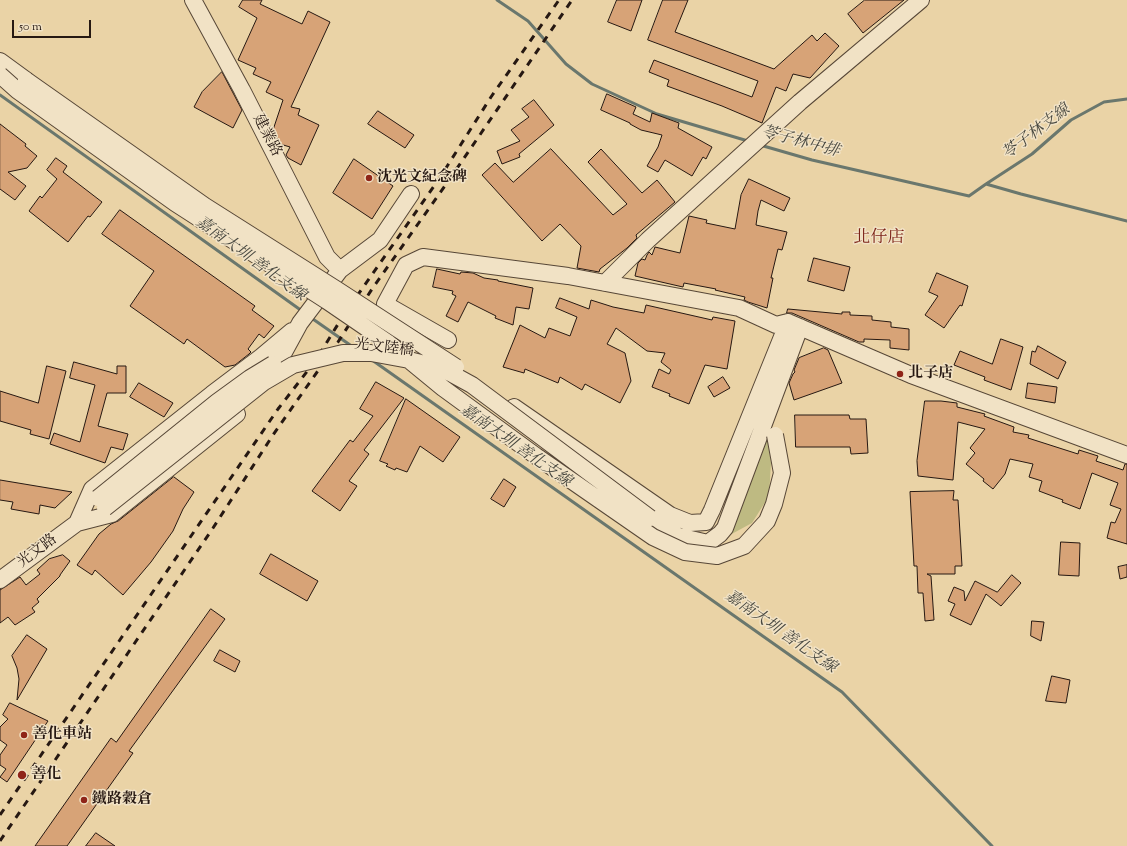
<!DOCTYPE html>
<html>
<head>
<meta charset="utf-8">
<style>
	body { margin:0 }
	#map { position:relative; width:1127px; height:846px; overflow:hidden; background:#ead3a6; font-family:"Sorts Mill Goudy",serif }
	canvas { display:block }
	.scale { position:absolute; left:12px; top:20px; width:79px; height:18px; box-sizing:border-box; border:2px solid #261812; border-top:0; padding-left:5px; font-size:12px; line-height:14px; white-space:nowrap; color:#261812; -webkit-text-stroke:3px #f1e2c5; paint-order:stroke }
</style>
</head>
<body>
<div id="map">
<canvas width="1127" height="846"></canvas>
<div class="scale">50 m</div>
</div>
<script>
const context = document.querySelector('canvas').getContext('2d');
context.lineJoin = 'round';
function fill(path, color) {
  context.fillStyle = color;
  context.fill(path, 'evenodd');
}
function trace(path, color, width, dash) {
  context.strokeStyle = color;
  context.lineWidth = width;
  context.lineCap = dash ? 'butt' : 'round';
  context.setLineDash(dash || []);
  context.stroke(path);
}
function drawText(font, color, halo, rows, align = 'center') {
  context.font = font + ' "Sorts Mill Goudy","Noto Serif TC",serif';
  context.lineWidth = 3;
  context.setLineDash([]);
  context.textBaseline = 'middle';
  context.strokeStyle = halo;
  context.fillStyle = color;
  for (const [text, x, y, turn = 0] of rows) {
    context.save();
    context.translate(x, y);
    context.rotate((+turn || 0) * Math.PI / 180);
    context.textAlign = isNaN(turn) ? turn : align;
    if (halo) context.strokeText(text, 0, 0);
    context.fillText(text, 0, 0);
    context.restore();
  }
}
const green = new Path2D(`
	M 767,437 L 771,463 L 769,496 L 752,523 L 728,536 Z`);
const stream = new Path2D(`
	M 497,0 L 528,21 L 566,64 L 592,84 L 657,114 L 748,141
	M 0,95 L 302,311
	M 760,145 L 812,160 L 969,196 L 986,184 L 1021,194 L 1127,221
	M 986,184 L 1032,154 L 1071,120 L 1104,102 L 1127,99
	M 310,317 L 353,347
	M 372,360 L 842,692 L 992,846`);
const building = new Path2D(`
	M 243,0 L 262,0 L 260,4 L 302,24 L 308,11 L 330,22 L 291,107 L 300,109 L 298,115 L 319,125 L 301,165 L 288,158 L 286,155 L 290,147 L 280,144 L 273,130 L 283,100 L 266,92 L 271,82 L 253,74 L 256,68 L 238,60 L 257,18 L 239,7 Z
	M 617,0 L 642,0 L 631,31 L 608,22 Z
	M 663,0 L 688,0 L 675,32 L 774,69 L 812,35 L 817,41 L 825,33 L 839,46 L 810,78 L 793,74 L 786,91 L 776,87 L 762,123 L 722,106 L 667,86 L 669,80 L 649,72 L 654,60 L 752,97 L 758,81 L 648,40 Z
	M 865,0 L 904,0 L 863,33 L 848,14 Z
	M 222,72 L 242,110 L 233,128 L 194,107 L 202,92 Z
	M 607,94 L 636,107 L 633,114 L 650,122 L 652,113 L 679,123 L 678,128 L 712,147 L 706,159 L 703,157 L 692,176 L 665,160 L 658,172 L 647,166 L 658,147 L 662,135 L 641,130 L 630,124 L 630,123 L 601,110 Z
	M 534,100 L 554,125 L 519,154 L 520,157 L 502,164 L 497,151 L 520,141 L 511,130 L 529,117 L 522,109 Z
	M 378,111 L 414,135 L 405,148 L 368,124 Z
	M 0,124 L 26,144 L 25,146 L 37,156 L 27,168 L 8,172 L 26,186 L 15,200 L 0,189 Z
	M 551,149 L 613,215 L 627,204 L 588,162 L 601,149 L 642,193 L 657,180 L 675,202 L 636,235 L 637,238 L 627,248 L 600,269 L 599,272 L 577,268 L 581,246 L 560,224 L 542,241 L 482,175 L 495,163 L 513,182 Z
	M 56,158 L 67,166 L 63,172 L 102,202 L 90,217 L 88,216 L 68,242 L 29,211 L 40,196 L 42,198 L 57,179 L 47,170 Z
	M 354,159 L 393,186 L 372,219 L 333,193 Z
	M 749,179 L 790,198 L 784,211 L 761,200 L 758,211 L 756,225 L 787,232 L 782,250 L 778,249 L 771,278 L 773,278 L 767,308 L 748,302 L 744,300 L 745,297 L 715,290 L 716,289 L 684,283 L 683,287 L 635,276 L 638,263 L 642,259 L 645,260 L 647,255 L 649,252 L 652,255 L 655,247 L 680,253 L 689,216 L 707,220 L 706,223 L 735,229 L 741,195 Z
	M 120,210 L 255,306 L 252,310 L 274,326 L 264,338 L 259,334 L 248,349 L 251,352 L 249,354 L 235,365 L 225,367 L 187,339 L 184,344 L 130,306 L 154,271 L 102,234 Z
	M 814,258 L 850,267 L 844,291 L 808,281 Z
	M 437,269 L 460,274 L 461,272 L 473,273 L 484,278 L 498,280 L 498,281 L 533,288 L 529,309 L 516,307 L 513,325 L 495,318 L 496,316 L 468,302 L 458,322 L 446,316 L 456,296 L 452,294 L 453,291 L 433,287 Z
	M 937,273 L 968,286 L 962,306 L 960,305 L 944,328 L 925,315 L 938,296 L 929,292 Z
	M 560,298 L 589,309 L 591,300 L 613,307 L 644,313 L 646,305 L 712,320 L 713,317 L 735,321 L 727,369 L 705,365 L 689,404 L 669,396 L 670,394 L 652,387 L 659,369 L 669,374 L 671,370 L 661,362 L 665,353 L 647,351 L 616,328 L 607,344 L 625,353 L 631,381 L 620,403 L 585,384 L 582,390 L 560,377 L 558,383 L 525,369 L 524,373 L 503,367 L 520,325 L 545,338 L 549,328 L 570,336 L 577,317 L 556,308 Z
	M 788,309 L 842,314 L 842,312 L 850,312 L 850,315 L 872,316 L 872,320 L 891,322 L 891,327 L 909,329 L 909,350 L 890,348 L 890,340 L 864,339 L 864,342 L 859,342 L 792,313 L 787,313 Z
	M 1001,339 L 1023,347 L 1011,390 L 984,380 L 985,377 L 954,365 L 960,351 L 992,364 Z
	M 1038,346 L 1066,362 L 1058,379 L 1030,364 L 1032,351 L 1035,352 Z
	M 824,348 L 828,350 L 842,383 L 794,400 L 789,383 L 793,374 L 795,372 L 794,370 L 799,358 Z
	M 74,362 L 117,374 L 117,366 L 126,366 L 126,393 L 107,393 L 98,426 L 128,434 L 123,450 L 111,447 L 105,463 L 50,444 L 54,433 L 80,442 L 95,385 L 70,378 Z
	M 47,366 L 66,371 L 49,439 L 30,434 L 31,430 L 0,421 L 0,391 L 38,403 Z
	M 723,377 L 730,388 L 714,397 L 708,387 Z
	M 376,382 L 404,398 L 364,450 L 369,454 L 349,481 L 357,486 L 340,511 L 312,491 L 350,440 L 353,442 L 373,416 L 360,409 Z
	M 139,383 L 173,403 L 164,417 L 130,397 Z
	M 1028,383 L 1057,387 L 1055,403 L 1026,398 Z
	M 406,399 L 460,437 L 443,462 L 420,446 L 407,472 L 396,468 L 395,470 L 386,466 L 388,464 L 380,461 Z
	M 925,401 L 941,401 L 957,403 L 957,407 L 985,414 L 984,416 L 1014,427 L 1013,432 L 1029,435 L 1028,438 L 1078,454 L 1079,450 L 1098,456 L 1096,461 L 1123,470 L 1125,464 L 1127,464 L 1127,544 L 1107,538 L 1111,522 L 1115,523 L 1121,509 L 1110,505 L 1118,483 L 1092,473 L 1080,509 L 1062,502 L 1063,500 L 1039,491 L 1042,481 L 1029,477 L 1033,464 L 1010,459 L 1005,474 L 993,489 L 983,481 L 984,479 L 966,464 L 975,453 L 970,448 L 985,429 L 958,422 L 953,480 L 918,476 L 917,461 Z
	M 795,415 L 849,415 L 850,419 L 866,419 L 868,453 L 851,454 L 850,447 L 796,447 Z
	M 174,477 L 194,492 L 183,509 L 173,531 L 151,562 L 123,595 L 95,570 L 92,575 L 77,565 L 99,534 L 111,524 L 118,521 Z
	M 504,479 L 516,487 L 504,507 L 491,499 Z
	M 0,480 L 72,492 L 55,508 L 40,505 L 39,514 L 11,509 L 13,502 L 0,500 Z
	M 954,491 L 953,500 L 958,500 L 962,566 L 955,566 L 955,574 L 927,574 L 931,576 L 934,620 L 925,621 L 923,593 L 918,593 L 917,566 L 914,566 L 910,492 Z
	M 1061,542 L 1080,543 L 1079,576 L 1059,575 Z
	M 271,554 L 318,581 L 307,601 L 260,574 Z
	M 63,555 L 70,561 L 60,575 L 60,576 L 37,599 L 39,602 L 32,608 L 35,612 L 15,625 L 8,617 L 0,623 L 0,590 L 20,577 L 26,585 L 40,574 L 37,570 L 49,559 Z
	M 1127,565 L 1127,577 L 1120,579 L 1118,567 Z
	M 1012,575 L 1021,583 L 1001,606 L 986,594 L 971,625 L 950,615 L 955,604 L 948,601 L 954,587 L 964,591 L 965,601 L 975,581 L 997,592 Z
	M 211,609 L 225,619 L 129,751 L 133,753 L 67,846 L 35,846 L 111,738 L 116,742 Z
	M 1032,621 L 1044,622 L 1041,641 L 1031,636 Z
	M 27,635 L 47,649 L 17,700 L 19,679 L 17,668 L 12,656 Z
	M 220,650 L 240,661 L 235,672 L 214,661 Z
	M 1052,676 L 1070,680 L 1066,703 L 1046,701 Z
	M 10,703 L 48,721 L 7,782 L 0,777 L 6,769 L 0,765 L 0,755 L 7,745 L 0,740 L 0,727 L 8,719 L 3,715 Z
	M 96,833 L 115,846 L 86,846 Z`);
const minor = new Path2D(`
	M 193,0 L 242,90 L 327,257 L 340,270
	M 0,61 L 26,80
	M 605,283 L 648,240 L 800,102 L 921,0
	M 788,322 L 911,375 L 1127,455
	M 448,340 L 385,304 L 406,265 L 423,257 L 568,276 L 739,308 L 776,325 L 788,322
	M 270,378 L 300,323 L 340,270 L 380,240 L 411,194
	M 514,407 L 670,515 L 690,523 L 706,522 L 712,510 L 788,322
	M 650,518 L 678,536 L 708,543 L 720,534 L 725,528 L 800,327
	M 77,523 L 112,514 L 237,414
	M 77,523 L 92,489 L 212,394 L 261,357 L 292,331
	M 0,580 L 77,523 L 86,518`);
const rail = new Path2D(`
	M 0,815 L 278,409 L 316,360 L 343,316 L 439,179 L 491,97 L 559,0
	M 0,841 L 213,528 L 273,435 L 338,342 L 372,289 L 447,183 L 572,0`);
const minorBridge = new Path2D(`
	M 0,75 L 18,91 L 175,203 L 327,301 L 387,342 L 443,388 L 536,456 L 653,537 L 685,552 L 717,556 L 744,546 L 767,521 L 774,504 L 782,473 L 775,435
	M 26,80 L 205,206 L 336,289 L 456,367
	M 98,498 L 217,402 L 250,378 L 273,364
	M 105,508 L 264,382 L 293,365 L 343,353 L 371,353 L 409,360 L 441,368 L 472,385 L 650,518`);
const markers = [
	[369,178,4,"#8f2418"],
	[900,374,4,"#8f2418"],
	[24,735,4,"#8f2418"],
	[22,775,5,"#8f2418"],
	[84,800,4,"#8f2418"]
];
const streetNames = [
	["建業路",266,136,63],
	["光文陸橋",384,349,7],
	["光文路",38,552,-37]
];
const poiNames = [
	["沈光文紀念碑",377,178],
	["北子店",908,374],
	["善化車站",32,735],
	["善化",31,775],
	["鐵路穀倉",92,800]
];
const waterNames = [
	["苓子林支線",1037,133,-37],
	["苓子林中排",800,143,15],
	["嘉南大圳 善化支線",250,260,36],
	["嘉南大圳 善化支線",515,447,35],
	["嘉南大圳 善化支線",780,633,35]
];
const quarterNames = [
	["北仔店",879,239]
];
fill(green, '#beba82');
trace(stream, '#6a776d', 3);
fill(building, '#d7a377');
trace(building, '#261812', 1);
trace(minor, '#574737', 18);
trace(minor, '#f1e2c5', 16);
trace(rail, '#261812', 3, [7, 7]);
trace(minorBridge, '#574737', 18, []);
trace(minorBridge, '#f1e2c5', 16);
for (const [x, y, r, color] of markers) {
  const dot = new Path2D();
  dot.arc(x, y, r, 0, 2 * Math.PI);
  context.fillStyle = color;
  context.fill(dot);
  trace(dot, '#f1e2c5', 1.5);
}
drawText('15px', '#261812', '#f1e2c5', streetNames);
drawText('bold 15px', '#261812', '#f1e2c5', poiNames, 'left');
drawText('italic 16px', '#484840', '#f1e2c5', waterNames);
drawText('17px', '#7a1f14', '#f1e2c5', quarterNames);
</script>
</body>
</html>
